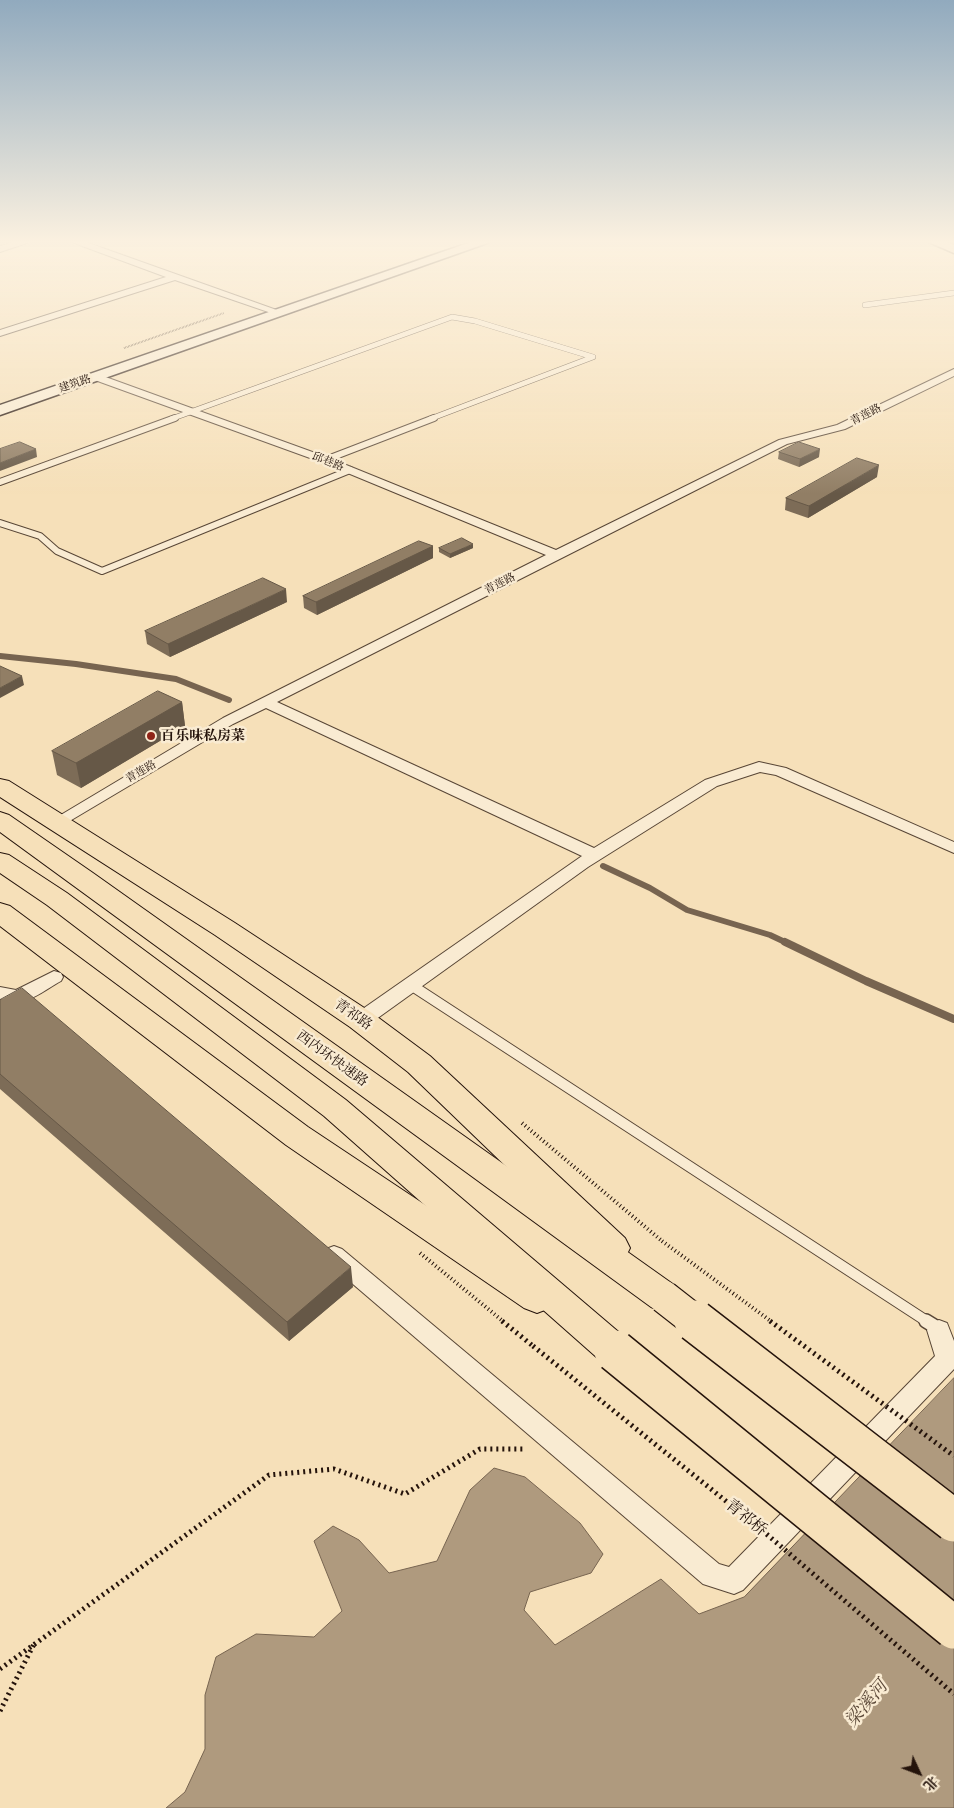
<!DOCTYPE html>
<html>
<head>
<meta charset="utf-8">
<style>
	body { margin:0 }
	#map { position:relative; width:954px; height:1808px; overflow:hidden; background:#f6e0b9; font-family:"Old Standard TT","Noto Serif SC",serif }
	canvas { display:block }
	.north { position:absolute; left:894px; top:1748px; width:50px; height:50px; -webkit-text-stroke:4px #f9ebd2; paint-order:stroke; rotate:133deg; font-size:14px; font-weight:700; line-height:20px; text-align:center; color:#24130b }
	.north::after { content:''; display:block; margin:auto; width:18px; height:22px; background:#24130b; clip-path:polygon(50% 0,100% 100%,50% 72%,0 100%) }
</style>
</head>
<body>
<div id="map">
<canvas width="954" height="1808"></canvas>
<div class="north">北</div>
</div>
<script>
const context = document.querySelector('canvas').getContext('2d');
context.lineJoin = 'round';
function fill(path, color) {
  context.fillStyle = color;
  context.fill(path, 'evenodd');
}
function trace(path, color, width, dash) {
  context.strokeStyle = color;
  context.lineWidth = width;
  context.lineCap = dash ? 'butt' : 'round';
  context.setLineDash(dash || []);
  context.stroke(path);
}
function drawText(font, color, halo, rows, align = 'center') {
  context.font = font + ' "Old Standard TT","Noto Serif SC",serif';
  context.lineWidth = 5;
  context.setLineDash([]);
  context.textBaseline = 'middle';
  context.strokeStyle = halo;
  context.fillStyle = color;
  for (const [text, x, y, turn = 0] of rows) {
    context.save();
    context.translate(x, y);
    context.rotate((+turn || 0) * Math.PI / 180);
    context.textAlign = isNaN(turn) ? turn : align;
    if (halo) context.strokeText(text, 0, 0);
    context.fillText(text, 0, 0);
    context.restore();
  }
}
const water = new Path2D(`
	M 954,1378 L 954,1808 L 166,1808 L 185,1792 L 205,1749 L 205,1695 L 216,1657 L 256,1634 L 314,1637 L 342,1611 L 314,1541 L 333,1526 L 359,1540 L 389,1573 L 437,1561 L 470,1490 L 494,1468 L 525,1477 L 580,1523 L 603,1554 L 591,1573 L 530,1592 L 524,1610 L 555,1645 L 661,1579 L 699,1614 L 744,1597 Z`);
const streamFar1 = new Path2D(`
	M 0,656 L 76,664 L 176,679 L 229,700
	M 603,866 L 650,888 L 687,910 L 770,935 L 787,943`);
const stream = new Path2D(`
	M 785,942 L 866,981 L 954,1019`);
const pathFar2 = new Path2D(`
	M 124,348 L 224,313`);
const pathFar1 = new Path2D(`
	M 522,1123 L 662,1241
	M 420,1253 L 504,1322`);
const path = new Path2D(`
	M 502,1321 L 533,1346
	M 0,1669 L 269,1475 L 334,1469 L 405,1494 L 480,1449 L 526,1449
	M 0,1711 L 34,1644`);
const laneFar3 = new Path2D(`
	M 865,305 L 954,293
	M 171,419 L 452,317 L 475,321 L 593,357 L 430,419`);
const laneFar2 = new Path2D(`
	M 325,460 L 434,418
	M 0,482 L 175,418
	M 0,523 L 40,536 L 57,551 L 102,571 L 350,470`);
const laneFar1 = new Path2D(`
	M 411,985 L 928,1322`);
const lane = new Path2D(`
	M 926,1321 L 939,1329`);
const street = new Path2D(`
	M 21,240 L 36,240 L 0,252 L 0,246 Z
	M 66,240 L 80,240 L 285,313 L 277,315 L 175,280 L 0,336 L 0,330 L 166,277 Z
	M 954,369 L 954,376 L 845,429 L 787,444 L 277,702 L 594,848 L 705,780 L 759,762 L 786,768 L 954,842 L 954,853 L 776,775 L 760,772 L 717,786 L 588,867 L 368,1025 L 361,1027 L 354,1025 L 351,1020 L 354,1015 L 582,856 L 266,708 L 233,724 L 63,825 L 51,825 L 49,822 L 223,718 L 546,555 L 321,462 L 92,379 L 92,375 L 100,375 L 329,458 L 556,550 L 779,440 L 837,425 Z
	M 54,971 L 61,973 L 63,977 L 61,981 C 36,995 29,1006 0,999 L 0,987 L 16,990 Z
	M 334,1246 L 342,1249 L 719,1564 L 729,1567 L 935,1356 L 927,1330 L 931,1323 L 939,1320 L 947,1323 L 954,1341 L 954,1369 L 743,1590 L 734,1594 L 703,1584 L 326,1261 L 323,1255 L 326,1249 Z`);
const secondary = new Path2D(`
	M 477,240 L 496,240 L 0,415 L 0,405 Z
	M 924,240 L 942,240 L 954,245 L 954,253 Z`);
const primary = new Path2D(`
	M 0,779 L 9,781 L 235,923 L 372,1013 L 430,1056 L 625,1238 L 630,1248 L 625,1258 L 613,1262 L 601,1258 L 408,1072 L 350,1027 L 215,935 L 0,797 Z
	M 0,903 L 10,906 L 308,1127 L 550,1288 L 555,1298 L 550,1308 L 537,1313 L 524,1308 L 286,1145 L 0,926 Z`);
const highway = new Path2D(`
	M 0,812 L 9,815 L 93,873 L 677,1287 L 682,1297 L 677,1307 L 664,1312 L 651,1307 L 0,832 Z
	M 0,853 L 9,855 L 67,893 L 346,1100 L 628,1340 L 634,1351 L 628,1362 L 615,1367 L 602,1362 L 324,1116 L 47,905 L 0,873 Z`);
const pathBridgeFar1 = new Path2D(`
	M 662,1241 L 772,1322`);
const pathBridge = new Path2D(`
	M 770,1321 L 954,1456
	M 533,1346 L 757,1526 L 954,1694`);
const highwayBridgeFar1 = new Path2D(`
	M 664,1297 L 696,1322`);
const highwayBridge = new Path2D(`
	M 695,1321 L 954,1521
	M 615,1351 L 954,1628`);
const wall = new Path2D(`
	M 779,452 L 819,457 L 799,467 L 778,459 Z
	M 877,477 L 808,518 L 785,510 L 786,498 Z
	M 433,546 L 433,558 L 317,615 L 304,608 L 303,596 Z
	M 439,548 L 473,548 L 450,558 L 439,552 Z
	M 287,602 L 170,657 L 147,644 L 145,631 Z
	M 182,702 L 185,726 L 81,788 L 57,775 L 52,751 Z
	M 0,1000 L 353,1287 L 289,1341 L 0,1089 Z`);
const shadedWall = new Path2D(`
	M 36,449 L 37,457 L 0,471 L 0,463 Z
	M 820,449 L 819,457 L 799,467 L 800,459 Z
	M 879,465 L 877,477 L 808,518 L 809,506 Z
	M 473,544 L 473,548 L 450,558 L 450,554 Z
	M 433,546 L 433,558 L 317,615 L 316,602 Z
	M 286,589 L 287,602 L 170,657 L 168,644 Z
	M 22,676 L 24,685 L 0,698 L 0,688 Z
	M 182,702 L 185,726 L 81,788 L 76,763 Z
	M 351,1267 L 353,1287 L 289,1341 L 287,1322 Z`);
const building = new Path2D(`
	M 20,442 L 36,449 L 0,463 L 0,449 Z
	M 799,442 L 820,449 L 800,459 L 779,452 Z
	M 857,458 L 879,465 L 809,506 L 786,498 Z
	M 462,538 L 473,544 L 450,554 L 439,548 Z
	M 419,541 L 433,546 L 316,602 L 303,596 Z
	M 263,578 L 286,589 L 168,644 L 145,631 Z
	M 0,666 L 22,676 L 0,688 Z
	M 158,691 L 182,702 L 76,763 L 52,751 Z
	M 22,988 L 351,1267 L 287,1322 L 0,1074 L 0,1000 Z`);
const markers = [
	[151,736,5,"#8f2418"]
];
const farStreetnames = [
	["建筑路",75,384,-19],
	["青莲路",866,415,-27],
	["邱巷路",328,462,22],
	["青莲路",500,584,-27],
	["青莲路",141,772,-30]
];
const poiNames = [
	["百乐味私房菜",161,736]
];
const streetNames = [
	["青祁路",353,1015,35],
	["西内环快速路",332,1059,36]
];
const nearStreetnames = [
	["青祁桥",746,1518,39]
];
const nearWaternames = [
	["梁溪河",867,1704,-50]
];
fill(water, '#af9a7e');
trace(water, '#776450', 1);
trace(streamFar1, '#776450', 6);
trace(stream, '#776450', 8);
trace(laneFar3, '#584636', 6);
trace(laneFar2, '#584636', 8);
trace(laneFar1, '#584636', 12);
trace(lane, '#584636', 16);
trace(street, '#584636', 2);
trace(secondary, '#24130b', 3);
trace(primary, '#24130b', 2);
trace(highway, '#24130b', 2);
trace(pathFar2, '#24130b', 2, [0.5, 1]);
trace(pathFar1, '#24130b', 4, [1, 3]);
trace(path, '#24130b', 5, [2, 4]);
trace(laneFar3, '#f9ebd2', 5);
trace(laneFar2, '#f9ebd2', 6);
trace(laneFar1, '#f9ebd2', 10);
trace(lane, '#f9ebd2', 13);
fill(street, '#f9ebd2');
fill(secondary, '#f9ebd2');
fill(primary, '#f6e0b9');
fill(highway, '#f6e0b9');
trace(highwayBridgeFar1, '#24130b', 34, []);
trace(highwayBridge, '#24130b', 44, []);
trace(pathBridgeFar1, '#24130b', 4, [1, 3]);
trace(pathBridge, '#24130b', 5, [2, 4]);
trace(highwayBridgeFar1, '#f6e0b9', 32);
trace(highwayBridge, '#f6e0b9', 41);
fill(wall, '#7d6c57');
fill(shadedWall, '#665847');
fill(building, '#917e65');
trace(building, '#665847', 1);
const sky = context.createLinearGradient(0, 0, 0, 494);
sky.addColorStop(0, '#91aabe');
sky.addColorStop(0.49, '#fbf1e0');
sky.addColorStop(1, '#fbf1e000');
context.fillStyle = sky;
context.fillRect(0, 0, 954, 494);
for (const [x, y, r, color] of markers) {
  const dot = new Path2D();
  dot.arc(x, y, r, 0, 2 * Math.PI);
  context.fillStyle = color;
  context.fill(dot);
  trace(dot, '#f9ebd2', 2);
}
drawText('11px', '#24130b', '#f9ebd2', farStreetnames);
drawText('bold 14px', '#24130b', '#f9ebd2', poiNames, 'left');
drawText('14px', '#24130b', '#f9ebd2', streetNames);
drawText('16px', '#24130b', '#f9ebd2', nearStreetnames);
drawText('italic 18px', '#5c4939', '#f9ebd2', nearWaternames);
</script>
</body>
</html>
